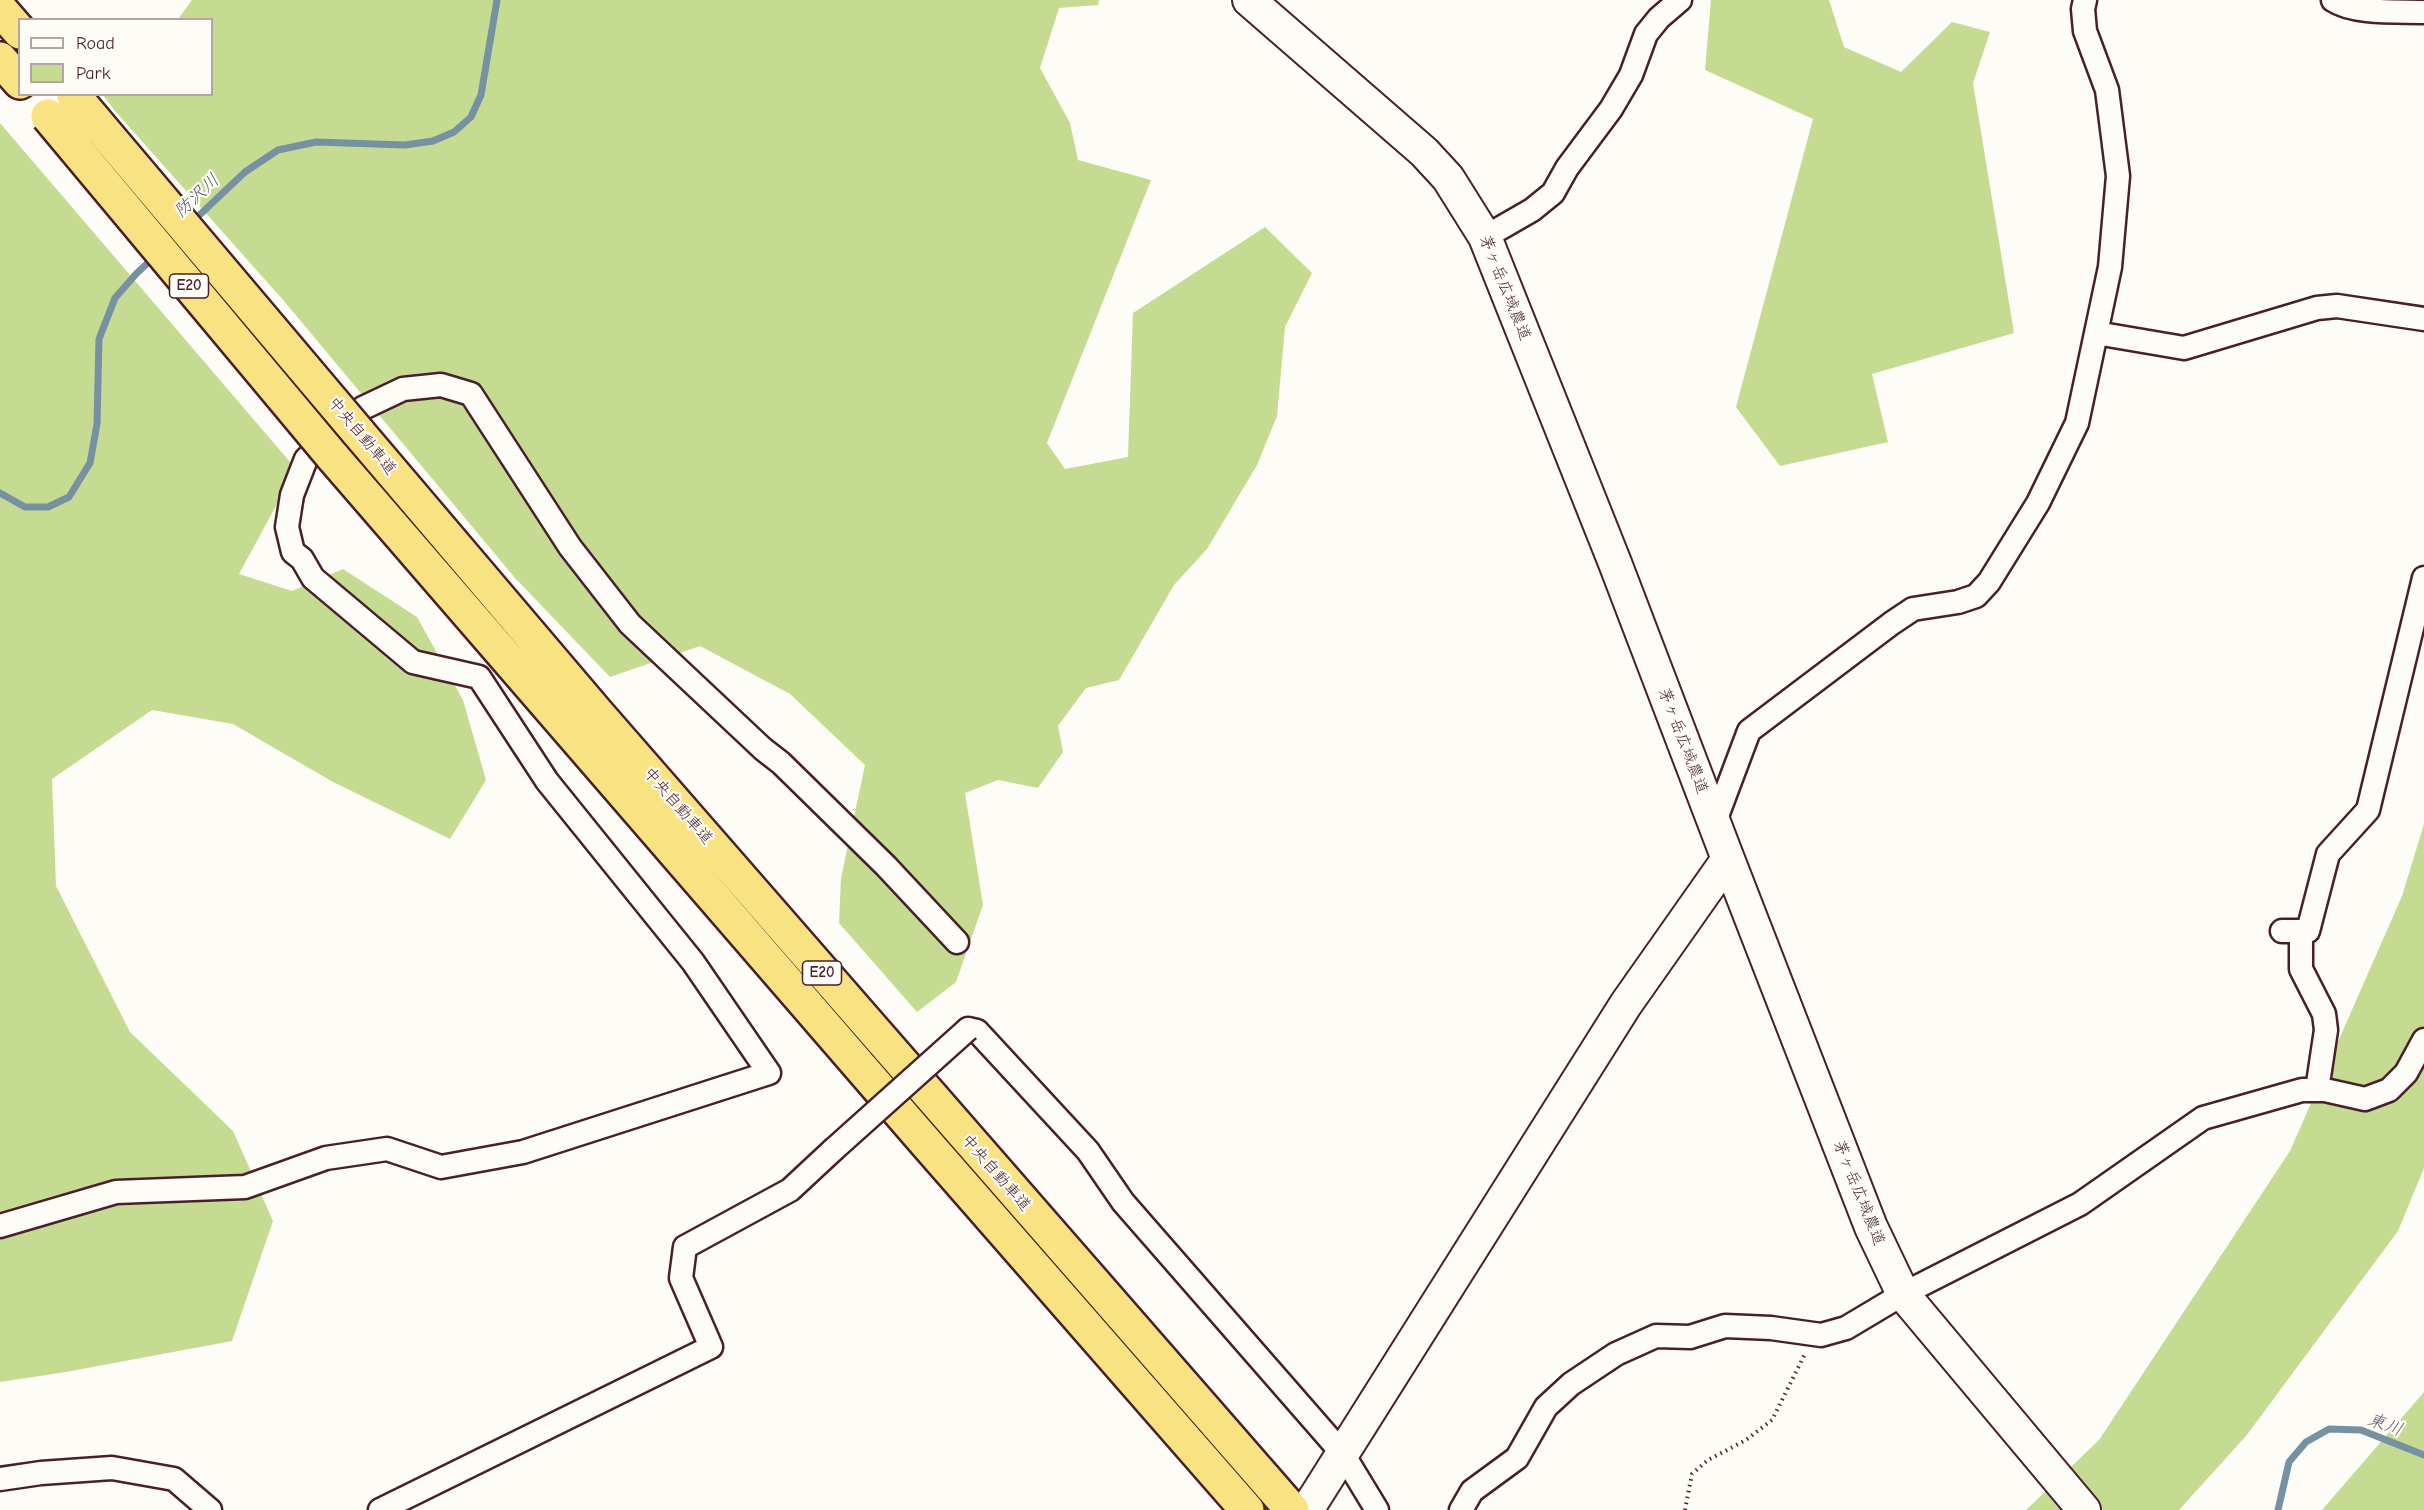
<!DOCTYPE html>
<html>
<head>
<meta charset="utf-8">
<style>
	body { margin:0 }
	#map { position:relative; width:2424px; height:1510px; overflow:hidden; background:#fdfcf7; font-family:"Comic Neue",sans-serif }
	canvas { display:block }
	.legend { position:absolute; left:18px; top:18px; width:195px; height:78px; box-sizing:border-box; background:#fdfcf7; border:2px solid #b5a4a5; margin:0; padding:8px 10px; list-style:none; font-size:18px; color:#4a1f2b }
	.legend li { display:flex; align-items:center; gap:12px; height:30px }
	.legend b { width:30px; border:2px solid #b5a4a5 }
</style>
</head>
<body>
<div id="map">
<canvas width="2424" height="1510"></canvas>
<ul class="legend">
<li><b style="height:8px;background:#fdfcf7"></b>Road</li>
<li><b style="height:16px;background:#c5db91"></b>Park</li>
</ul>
</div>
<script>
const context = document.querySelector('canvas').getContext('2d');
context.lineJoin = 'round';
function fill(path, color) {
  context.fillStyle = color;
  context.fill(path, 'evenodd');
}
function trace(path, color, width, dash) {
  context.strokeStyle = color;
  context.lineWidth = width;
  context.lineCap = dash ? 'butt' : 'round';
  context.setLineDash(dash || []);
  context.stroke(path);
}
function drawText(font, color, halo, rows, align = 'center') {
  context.font = font + ' "Comic Neue","Klee One",sans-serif';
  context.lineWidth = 4.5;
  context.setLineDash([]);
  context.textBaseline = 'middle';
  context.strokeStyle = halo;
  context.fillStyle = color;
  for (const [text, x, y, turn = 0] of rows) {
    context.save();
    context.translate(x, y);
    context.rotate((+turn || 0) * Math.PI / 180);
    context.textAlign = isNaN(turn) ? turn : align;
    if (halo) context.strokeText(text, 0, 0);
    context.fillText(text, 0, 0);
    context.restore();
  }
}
const green = new Path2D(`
	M 192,0 L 1099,0 L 1098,5 L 1059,8 L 1040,68 L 1070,123 L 1078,160 L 1151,180 L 1047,443 L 1065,469 L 1128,457 L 1133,313 L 1265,227 L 1312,273 L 1285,327 L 1277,416 L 1257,465 L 1207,549 L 1174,585 L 1119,680 L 1086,688 L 1058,726 L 1063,752 L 1038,788 L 998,780 L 965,793 L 983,905 L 956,982 L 917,1012 L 839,923 L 841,878 L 865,765 L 790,694 L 700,646 L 610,677 L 515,578 L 284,301 L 115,111 L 103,95 L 212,94 L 212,20 L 178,19 Z
	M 1711,0 L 1829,0 L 1844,47 L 1901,72 L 1952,22 L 1990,32 L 1973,83 L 2014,333 L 1872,374 L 1888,442 L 1780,466 L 1736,407 L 1813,119 L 1705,70 Z
	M 0,123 L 296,469 L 239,574 L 292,591 L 343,569 L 417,617 L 463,700 L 486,780 L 450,839 L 333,782 L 233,724 L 152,710 L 52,779 L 56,886 L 130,1032 L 233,1131 L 273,1221 L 232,1341 L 66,1372 L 0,1382 Z
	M 2424,824 L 2424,1168 L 2398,1231 L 2246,1436 L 2179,1510 L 2026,1510 L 2099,1440 L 2290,1151 L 2402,896 Z
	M 2424,1392 L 2424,1510 L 2322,1510 Z`);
const stream = new Path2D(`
	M 191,223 L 245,172 L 278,150 L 316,142 L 405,145 L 433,141 L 454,132 L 471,117 L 481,95 L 497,0
	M 0,493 L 25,507 L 48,507 L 69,497 L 90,463 L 97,424 L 99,339 L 115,298 L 136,274 L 154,257
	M 2278,1510 L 2289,1462 L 2306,1442 L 2329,1429 L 2361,1430 L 2424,1455`);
const path = new Path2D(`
	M 1685,1510 L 1692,1474 L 1708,1460 L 1746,1440 L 1772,1420 L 1805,1354`);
const street = new Path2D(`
	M 2333,0 C 2354,14 2398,11 2424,12
	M 1485,237 L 1532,210 L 1553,193 L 1567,168 L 1611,109 L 1631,75 L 1646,34 L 1659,18 L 1680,0
	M 2096,333 L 2184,348 L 2317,308 L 2337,306 L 2424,319
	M 1714,824 L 1749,731 L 1892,623 L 1913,609 L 1958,602 L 1976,596 L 1989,582 L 2038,503 L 2077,423 L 2110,267 L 2118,176 L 2107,90 L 2085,31 L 2083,9 L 2085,0
	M 2282,931 L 2308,931 L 2328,854 L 2368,810 L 2424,578
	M 2301,931 L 2301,969 L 2324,1014 L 2326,1030 L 2317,1090
	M 968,1029 L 977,1031 L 1088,1151 L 1123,1202 L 1343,1454 L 1377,1510
	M 0,1226 L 116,1192 L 245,1187 L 326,1158 L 387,1149 L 441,1167 L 523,1152 L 769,1073 L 693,962 L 547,781 L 479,677 L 413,662 L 313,578 L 302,559 L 293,552 L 287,527 L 292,495 L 306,459 L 363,408 L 403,389 L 441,385 L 471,394 L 570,547 L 630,624 L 763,749 L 781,763 L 886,866 L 957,942
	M 0,1479 L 41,1473 L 112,1468 L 174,1479 L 210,1510
	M 380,1510 L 711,1347 L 681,1278 L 685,1247 L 790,1190 L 833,1150
	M 1461,1510 L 1472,1491 L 1517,1458 L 1546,1407 L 1571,1384 L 1616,1354 L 1656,1336 L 1690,1337 L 1725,1326 L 1771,1328 L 1821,1335 L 1846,1328 L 1903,1294 L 2080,1204 L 2203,1118 L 2302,1090 L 2325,1090 L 2365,1099 L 2389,1090 L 2406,1073 L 2424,1040`);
const secondary = new Path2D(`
	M 1249,0 L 1424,152 L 1448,178 L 1485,237 L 1615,563 L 1728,859 L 1871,1227 L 1903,1294 L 2084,1510
	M 1307,1510 L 1626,1004 L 1728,859`);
const highway = new Path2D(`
	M 0,9 L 20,32
	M 0,59 L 20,82
	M 358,432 L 596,712 L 1292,1510
	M 332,456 L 921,1137 L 1247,1510`);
const streetBridge = new Path2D(`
	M 833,1150 L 968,1029`);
const highwayBridge = new Path2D(`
	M 74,96 L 358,432
	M 48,116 L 332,456`);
const shields = [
	[189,286,39],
	[822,973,39]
];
const shieldNames = [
	["E20",189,286],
	["E20",822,973]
];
const streetNames = [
	["茅ヶ岳広域農道",1505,288,68],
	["中央自動車道",362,436,50],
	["茅ヶ岳広域農道",1683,741,69],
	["中央自動車道",678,806,49],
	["中央自動車道",996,1173,49],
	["茅ヶ岳広域農道",1859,1193,68]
];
const waterNames = [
	["防沢川",197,196,-43],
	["東川",2385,1425,20]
];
fill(green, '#c5db91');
trace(stream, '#7591a2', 7);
trace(street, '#4a1f2b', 27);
trace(secondary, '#4a1f2b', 36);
trace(highway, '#4a1f2b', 38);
trace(path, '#4a1f2b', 4, [1.5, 4.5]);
trace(street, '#fdfcf7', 22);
trace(secondary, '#fdfcf7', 32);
trace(highway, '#f8e281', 33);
trace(streetBridge, '#4a1f2b', 27, []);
trace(highwayBridge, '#4a1f2b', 38, []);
trace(streetBridge, '#fdfcf7', 22);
trace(highwayBridge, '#f8e281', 33);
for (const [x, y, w] of shields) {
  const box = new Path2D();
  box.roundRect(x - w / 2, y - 12, w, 24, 4.5);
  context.fillStyle = '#fdfcf7';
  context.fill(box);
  trace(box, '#4a1f2b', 1.5);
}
drawText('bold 15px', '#4a1f2b', null, shieldNames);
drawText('16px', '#4a1f2b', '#fdfcf7', streetNames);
drawText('italic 18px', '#5f5867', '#fdfcf7', waterNames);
</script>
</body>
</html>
